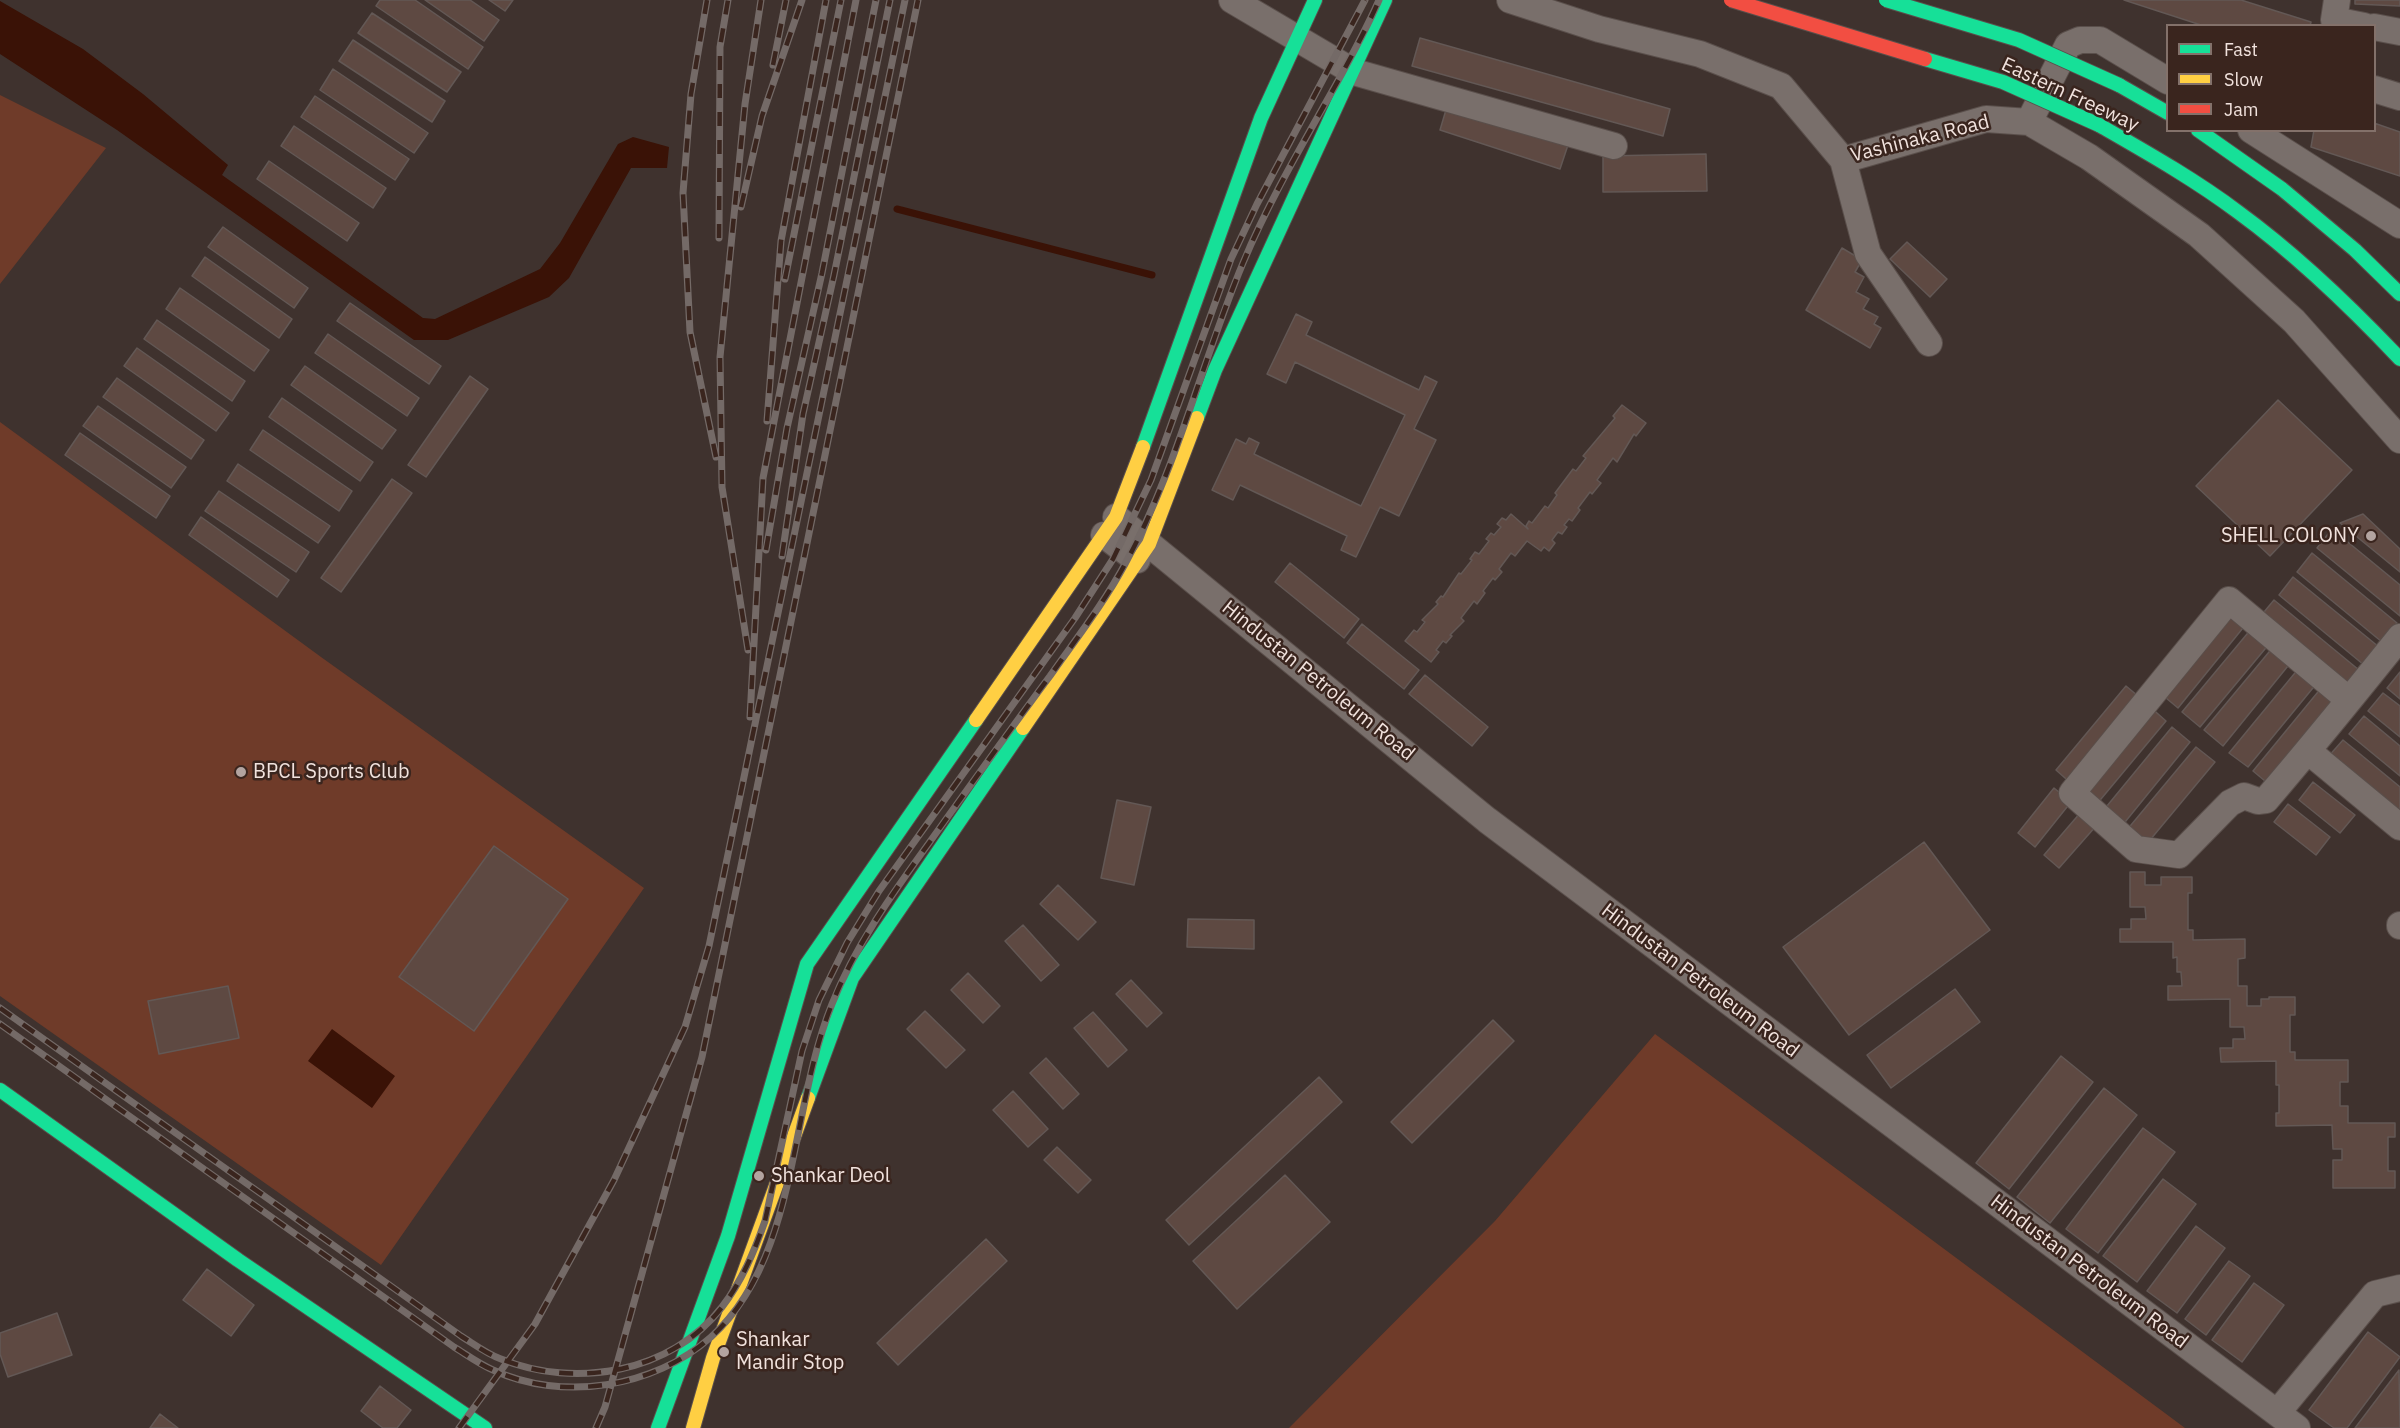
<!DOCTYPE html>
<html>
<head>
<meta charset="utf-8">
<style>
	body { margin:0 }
	#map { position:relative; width:2400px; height:1428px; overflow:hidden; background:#3f322e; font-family:"IBM Plex Sans",sans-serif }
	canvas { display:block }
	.legend { position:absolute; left:2166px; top:24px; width:210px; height:108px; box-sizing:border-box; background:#3a251e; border:2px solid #83716a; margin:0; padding:8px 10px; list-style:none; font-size:18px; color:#f1e2dd }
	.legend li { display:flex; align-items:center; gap:12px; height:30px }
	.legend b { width:30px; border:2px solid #83716a }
</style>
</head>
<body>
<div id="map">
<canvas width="2400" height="1428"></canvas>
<ul class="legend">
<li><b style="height:8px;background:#16e098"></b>Fast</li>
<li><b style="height:8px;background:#ffcf43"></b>Slow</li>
<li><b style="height:8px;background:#f24e42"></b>Jam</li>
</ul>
</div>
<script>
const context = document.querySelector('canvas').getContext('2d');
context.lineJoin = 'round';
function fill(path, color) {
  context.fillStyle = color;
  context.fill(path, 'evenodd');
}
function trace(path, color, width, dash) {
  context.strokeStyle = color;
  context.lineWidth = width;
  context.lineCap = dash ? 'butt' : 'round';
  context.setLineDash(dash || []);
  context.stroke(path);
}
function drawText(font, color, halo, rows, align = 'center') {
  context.font = font + ' "IBM Plex Sans",sans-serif';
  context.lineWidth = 5;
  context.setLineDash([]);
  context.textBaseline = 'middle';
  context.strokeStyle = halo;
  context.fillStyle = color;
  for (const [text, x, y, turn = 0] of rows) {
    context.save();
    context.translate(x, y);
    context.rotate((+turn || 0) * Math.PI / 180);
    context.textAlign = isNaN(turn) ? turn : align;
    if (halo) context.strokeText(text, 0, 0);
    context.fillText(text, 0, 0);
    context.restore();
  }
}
const green = new Path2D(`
	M 0,95 L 106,148 L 0,284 Z
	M 0,422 L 321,657 L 644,888 L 381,1265 L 0,996 Z
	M 1655,1034 L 2185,1428 L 1289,1428 L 1495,1221 Z`);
const water = new Path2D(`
	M 0,1 L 83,49 L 143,94 L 228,165 L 222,175 L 423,318 L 435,319 L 540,269 L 560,243 L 618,144 L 633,137 L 669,147 L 667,168 L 631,168 L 569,278 L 549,297 L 448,340 L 414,340 L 117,130 L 0,54 Z
	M 332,1029 L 395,1076 L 372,1108 L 308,1061 Z`);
const stream = new Path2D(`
	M 897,209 L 1152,275`);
const building = new Path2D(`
	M 380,0 L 415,0 L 483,47 L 468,69 L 376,6 Z
	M 425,0 L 470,0 L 499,20 L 484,41 Z
	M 489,0 L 513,0 L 505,11 Z
	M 2124,0 L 2241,0 L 2311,22 L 2310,26 L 2204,26 Z
	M 2355,0 L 2400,0 L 2400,6 L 2355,4 Z
	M 372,13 L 461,72 L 447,92 L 358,33 Z
	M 1420,38 L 1670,109 L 1663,136 L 1412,66 Z
	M 353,40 L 445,101 L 432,122 L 339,61 Z
	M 333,69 L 428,133 L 414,153 L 320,90 Z
	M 315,96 L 409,159 L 395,180 L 301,117 Z
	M 1448,103 L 1569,142 L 1560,169 L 1440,130 Z
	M 2374,123 L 2400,132 L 2400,176 L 2311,147 L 2314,130 L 2374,130 Z
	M 294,126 L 386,188 L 373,208 L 281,146 Z
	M 1706,154 L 1707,191 L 1603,192 L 1603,156 Z
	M 269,161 L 359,223 L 347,241 L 257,179 Z
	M 223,227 L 308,288 L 294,308 L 208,247 Z
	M 1907,242 L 1947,279 L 1930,297 L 1890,259 Z
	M 1842,248 L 1862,260 L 1855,272 L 1864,277 L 1856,292 L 1869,299 L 1863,309 L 1878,317 L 1874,324 L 1881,328 L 1870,348 L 1806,310 Z
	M 205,257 L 292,319 L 279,338 L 192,276 Z
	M 180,288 L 269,350 L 254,371 L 166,309 Z
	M 350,303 L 441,366 L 429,384 L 337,321 Z
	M 1296,314 L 1312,322 L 1306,335 L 1419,390 L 1425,376 L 1437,382 L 1414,429 L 1436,440 L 1399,516 L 1380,507 L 1356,557 L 1341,550 L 1347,536 L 1240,485 L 1233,500 L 1212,490 L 1236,439 L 1246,444 L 1249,438 L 1259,443 L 1254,454 L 1361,506 L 1405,415 L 1295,362 L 1286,383 L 1267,374 Z
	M 157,320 L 245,381 L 232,401 L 144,339 Z
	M 328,334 L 419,398 L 407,416 L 315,353 Z
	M 137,348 L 229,413 L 216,431 L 124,366 Z
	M 305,366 L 396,430 L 382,449 L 291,385 Z
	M 470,376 L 488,389 L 426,477 L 408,465 Z
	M 117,378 L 204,440 L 191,459 L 103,397 Z
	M 282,398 L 373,462 L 360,481 L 269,417 Z
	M 2278,400 L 2352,470 L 2270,556 L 2196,486 Z
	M 1622,405 L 1646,423 L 1636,436 L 1634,434 L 1617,462 L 1613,458 L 1597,480 L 1601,483 L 1592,494 L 1590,492 L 1578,508 L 1580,510 L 1572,521 L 1569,519 L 1564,525 L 1567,527 L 1562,534 L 1558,532 L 1552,540 L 1555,543 L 1549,551 L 1544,547 L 1541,551 L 1527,541 L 1515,556 L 1511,553 L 1499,569 L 1502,572 L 1495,580 L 1493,578 L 1483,591 L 1485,593 L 1477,604 L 1474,601 L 1461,618 L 1464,621 L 1450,635 L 1452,636 L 1446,643 L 1443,641 L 1436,650 L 1439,652 L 1431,662 L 1405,641 L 1414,630 L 1417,632 L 1425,622 L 1422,620 L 1438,604 L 1436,602 L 1441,596 L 1443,597 L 1459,573 L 1461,574 L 1472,560 L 1470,559 L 1475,552 L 1479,554 L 1489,541 L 1486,539 L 1491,533 L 1494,535 L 1501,527 L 1497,524 L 1502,518 L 1506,520 L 1511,514 L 1528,529 L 1526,526 L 1529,521 L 1532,523 L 1545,506 L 1548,508 L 1557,495 L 1555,493 L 1573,469 L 1576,471 L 1586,458 L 1583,456 L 1615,418 L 1613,416 Z
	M 98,406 L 186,467 L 171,488 L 83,426 Z
	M 263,430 L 352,491 L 339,511 L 250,450 Z
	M 80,433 L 170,496 L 156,518 L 65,455 Z
	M 238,464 L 330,526 L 318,543 L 227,481 Z
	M 392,479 L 412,493 L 341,592 L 321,578 Z
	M 219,491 L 309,552 L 296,572 L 205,511 Z
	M 2363,514 L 2400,549 L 2400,572 L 2340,523 Z
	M 201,517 L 289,580 L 277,597 L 189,535 Z
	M 2332,529 L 2400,585 L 2400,616 L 2317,548 Z
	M 2312,553 L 2397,623 L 2382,642 L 2297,572 Z
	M 1290,563 L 1359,619 L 1344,638 L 1275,582 Z
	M 2293,577 L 2379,647 L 2364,665 L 2279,595 Z
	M 2274,600 L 2359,670 L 2344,688 L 2259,618 Z
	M 2229,608 L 2247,623 L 2178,708 L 2160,693 Z
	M 1362,624 L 1419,670 L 1404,689 L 1347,643 Z
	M 2252,628 L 2270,643 L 2200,727 L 2182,712 Z
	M 2274,646 L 2292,661 L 2223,746 L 2204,730 Z
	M 2299,668 L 2317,683 L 2248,767 L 2229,753 Z
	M 2400,672 L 2400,699 L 2387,688 Z
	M 1425,675 L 1488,727 L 1472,746 L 1409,694 Z
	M 2126,686 L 2144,701 L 2074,786 L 2056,770 Z
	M 2322,687 L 2341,702 L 2271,786 L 2253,771 Z
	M 2383,693 L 2400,706 L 2400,737 L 2368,711 Z
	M 2148,705 L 2166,721 L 2096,805 L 2078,790 Z
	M 2364,716 L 2400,746 L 2400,776 L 2349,734 Z
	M 2172,727 L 2190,742 L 2121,827 L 2102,812 Z
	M 2343,740 L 2400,787 L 2400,818 L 2327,758 Z
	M 2196,747 L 2215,762 L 2145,846 L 2126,831 Z
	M 2313,782 L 2355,815 L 2340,833 L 2299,800 Z
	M 2054,788 L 2071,802 L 2035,847 L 2018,833 Z
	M 1117,800 L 1151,807 L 1134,885 L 1101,878 Z
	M 2288,804 L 2330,837 L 2316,855 L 2274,822 Z
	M 2081,812 L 2096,826 L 2059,868 L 2044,855 Z
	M 1924,842 L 1990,930 L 1849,1035 L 1783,947 Z
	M 494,846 L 568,899 L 474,1031 L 399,977 Z
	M 2130,872 L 2145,872 L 2145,885 L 2161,885 L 2161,877 L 2192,877 L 2192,893 L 2188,893 L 2188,930 L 2193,930 L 2193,940 L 2245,939 L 2245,958 L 2238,959 L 2238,986 L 2247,986 L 2247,1006 L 2261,1006 L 2261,999 L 2269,999 L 2269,997 L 2295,997 L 2295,1015 L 2290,1015 L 2290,1052 L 2295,1052 L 2295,1060 L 2348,1060 L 2348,1082 L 2340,1082 L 2340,1106 L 2348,1106 L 2348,1123 L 2395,1123 L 2395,1137 L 2388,1137 L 2388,1171 L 2395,1171 L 2395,1188 L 2333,1188 L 2333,1160 L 2342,1160 L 2342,1149 L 2333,1149 L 2332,1125 L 2276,1126 L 2276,1113 L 2279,1113 L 2279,1085 L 2276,1085 L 2276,1061 L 2221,1062 L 2220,1048 L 2233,1048 L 2233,1039 L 2245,1039 L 2244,1027 L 2230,1027 L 2230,999 L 2168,1000 L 2168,986 L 2182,986 L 2181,972 L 2177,972 L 2177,957 L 2173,958 L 2173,942 L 2120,942 L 2120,929 L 2131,929 L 2131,919 L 2146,919 L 2145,907 L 2130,907 Z
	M 1058,885 L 1096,922 L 1078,940 L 1040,904 Z
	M 1188,919 L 1254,920 L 1254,949 L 1187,947 Z
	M 1023,925 L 1059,965 L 1041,981 L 1005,941 Z
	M 968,973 L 1000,1006 L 983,1023 L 951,990 Z
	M 1131,980 L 1162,1013 L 1147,1027 L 1116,994 Z
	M 228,986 L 239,1038 L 159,1054 L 148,1001 Z
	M 1955,989 L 1980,1022 L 1891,1088 L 1867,1055 Z
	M 925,1011 L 965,1050 L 946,1068 L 907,1029 Z
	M 1093,1012 L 1127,1050 L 1108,1067 L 1074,1028 Z
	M 1493,1020 L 1514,1041 L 1412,1143 L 1391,1122 Z
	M 2061,1056 L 2093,1082 L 2009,1189 L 1976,1163 Z
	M 1046,1058 L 1079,1094 L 1063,1109 L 1030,1073 Z
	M 1319,1077 L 1342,1102 L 1189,1245 L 1166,1220 Z
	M 2104,1088 L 2137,1115 L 2050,1223 L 2017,1197 Z
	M 1013,1091 L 1048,1129 L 1028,1147 L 993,1110 Z
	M 2143,1128 L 2175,1152 L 2098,1253 L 2066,1229 Z
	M 1057,1147 L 1091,1180 L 1078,1193 L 1044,1160 Z
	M 1285,1175 L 1330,1222 L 1237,1309 L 1193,1261 Z
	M 2163,1179 L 2196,1204 L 2137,1282 L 2103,1256 Z
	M 2196,1226 L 2225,1248 L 2177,1313 L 2147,1291 Z
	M 986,1239 L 1007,1261 L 898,1365 L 877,1343 Z
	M 2229,1261 L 2250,1276 L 2206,1335 L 2185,1319 Z
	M 207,1269 L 254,1305 L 231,1336 L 183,1300 Z
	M 2254,1283 L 2284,1305 L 2242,1362 L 2212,1340 Z
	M 57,1313 L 72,1355 L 8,1377 L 0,1354 L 0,1333 Z
	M 2368,1332 L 2400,1357 L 2347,1428 L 2334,1428 L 2309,1410 Z
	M 2399,1370 L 2400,1428 L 2355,1428 Z
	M 380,1386 L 411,1410 L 397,1428 L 383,1428 L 361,1411 Z
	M 160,1414 L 178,1428 L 150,1428 Z`);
const street = new Path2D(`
	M 1232,0 L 1354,72 L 1614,146
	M 1510,0 L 1599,29 L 1700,54 L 1781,86 L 1843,160 L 1986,119 L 2029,122 L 2089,157 L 2199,235 L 2294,321 L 2400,440
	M 2337,0 L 2334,20 L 2364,26
	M 2374,27 L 2400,32
	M 2374,89 L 2400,97
	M 2032,116 L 2068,45 L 2080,40 L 2100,40 L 2168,81
	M 2251,130 L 2400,225
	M 1843,160 L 1868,254 L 1929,343
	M 1116,517 L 1487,820 L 2297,1428
	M 1104,535 L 1137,560
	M 2349,700 L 2229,600 L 2072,793 L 2136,849 L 2179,855 L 2230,803 L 2244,796 L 2258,801 L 2266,800 C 2312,746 2356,692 2400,637
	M 2308,751 L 2400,827
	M 2400,925 L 2400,926
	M 2277,1413 L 2375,1294 L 2400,1288`);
const fast = new Path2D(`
	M 2119,85 L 2168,113
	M 2099,125 C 2146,152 2194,179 2238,212 C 2297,255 2350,306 2400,359
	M 2198,130 L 2282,189 L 2355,250 L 2400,294
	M 1197,418 L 1215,370 L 1385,0
	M 1143,447 L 1261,118 L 1315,0
	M 0,1090 L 238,1260 L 485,1428
	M 808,1098 L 852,978 L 1023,728
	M 658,1428 L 728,1236 L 807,964 L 976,720`);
const slow = new Path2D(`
	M 976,720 L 1116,517 L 1143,447
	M 1023,728 L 1149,544 L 1197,418
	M 693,1428 L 713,1358 L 808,1098`);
const rail = new Path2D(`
	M 707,0 L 691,94 L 683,193 L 690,332 L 716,457
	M 773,65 L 786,0
	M 741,207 L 762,116 L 802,0
	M 719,238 L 720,47 L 728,0
	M 785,279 L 841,0
	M 767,421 L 781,241 L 826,0
	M 766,550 L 787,428 L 822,273 L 876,0
	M 782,556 L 803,414 L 834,275 L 890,0
	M 748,650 L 722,487 L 720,357 L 745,104 L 761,0
	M 750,717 L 763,478 L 856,0
	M 0,1008 L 461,1336 C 474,1344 487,1354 501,1359 C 575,1389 671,1373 722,1307 C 742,1281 754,1252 765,1221 L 802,1051 L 819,1000 L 847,943 L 879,891 L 1075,618 L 1113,559 L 1151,480 L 1231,259 L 1257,204 L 1365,0
	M 0,1024 L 454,1347 C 467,1355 479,1364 493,1370 C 562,1402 654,1388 711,1337 C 799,1258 789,1109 832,1004 C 855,946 892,894 929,843 C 969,787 1009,731 1050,676 C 1076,639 1104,603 1125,564 C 1177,469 1201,363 1243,263 C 1268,203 1302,145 1334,88 C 1350,59 1366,30 1379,0
	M 459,1428 L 535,1324 L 614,1180 L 685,1027 L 709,946 L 905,0
	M 596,1428 L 605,1407 L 702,1057 L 918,0`);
const fastBridge = new Path2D(`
	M 1886,0 L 2019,40 L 2119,85
	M 1925,59 L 2003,82 L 2099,125`);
const jamBridge = new Path2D(`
	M 1731,0 L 1925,59`);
const markers = [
	[2371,536,6,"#b3a4a0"],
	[241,772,6,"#b3a4a0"],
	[759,1176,6,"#b3a4a0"],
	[724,1352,6,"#b3a4a0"]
];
const streetNames = [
	["Eastern Freeway",2070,95,25],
	["Vashinaka Road",1920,139,-14],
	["Hindustan Petroleum Road",1318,681,39],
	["Hindustan Petroleum Road",1700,981,37],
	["Hindustan Petroleum Road",2089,1272,37]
];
const poiNames = [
	["SHELL COLONY",2359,536,"right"],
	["BPCL Sports Club",253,772],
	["Shankar Deol",771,1176],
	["Shankar",736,1340],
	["Mandir Stop",736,1363]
];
fill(green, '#6f3b29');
fill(water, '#3a1206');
trace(stream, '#3a1206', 7);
fill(building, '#5e4942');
trace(building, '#635855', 1.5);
trace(street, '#5a4f4b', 28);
trace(fast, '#5a4f4b', 16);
trace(slow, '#5a4f4b', 16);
trace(street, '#796f6b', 26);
trace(fast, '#16e098', 14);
trace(slow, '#ffcf43', 14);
trace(rail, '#746a67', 7);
trace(rail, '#3a251e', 4.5, [14]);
trace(fastBridge, '#5a4f4b', 16, []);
trace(jamBridge, '#5a4f4b', 16, []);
trace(fastBridge, '#16e098', 14);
trace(jamBridge, '#f24e42', 14);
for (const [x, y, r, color] of markers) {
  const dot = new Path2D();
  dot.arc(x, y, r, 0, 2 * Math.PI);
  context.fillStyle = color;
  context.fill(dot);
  trace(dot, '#3a251e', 2);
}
drawText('20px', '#f1e2dd', '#3a251e', streetNames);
drawText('20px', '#f1e2dd', '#3a251e', poiNames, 'left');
</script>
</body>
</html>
